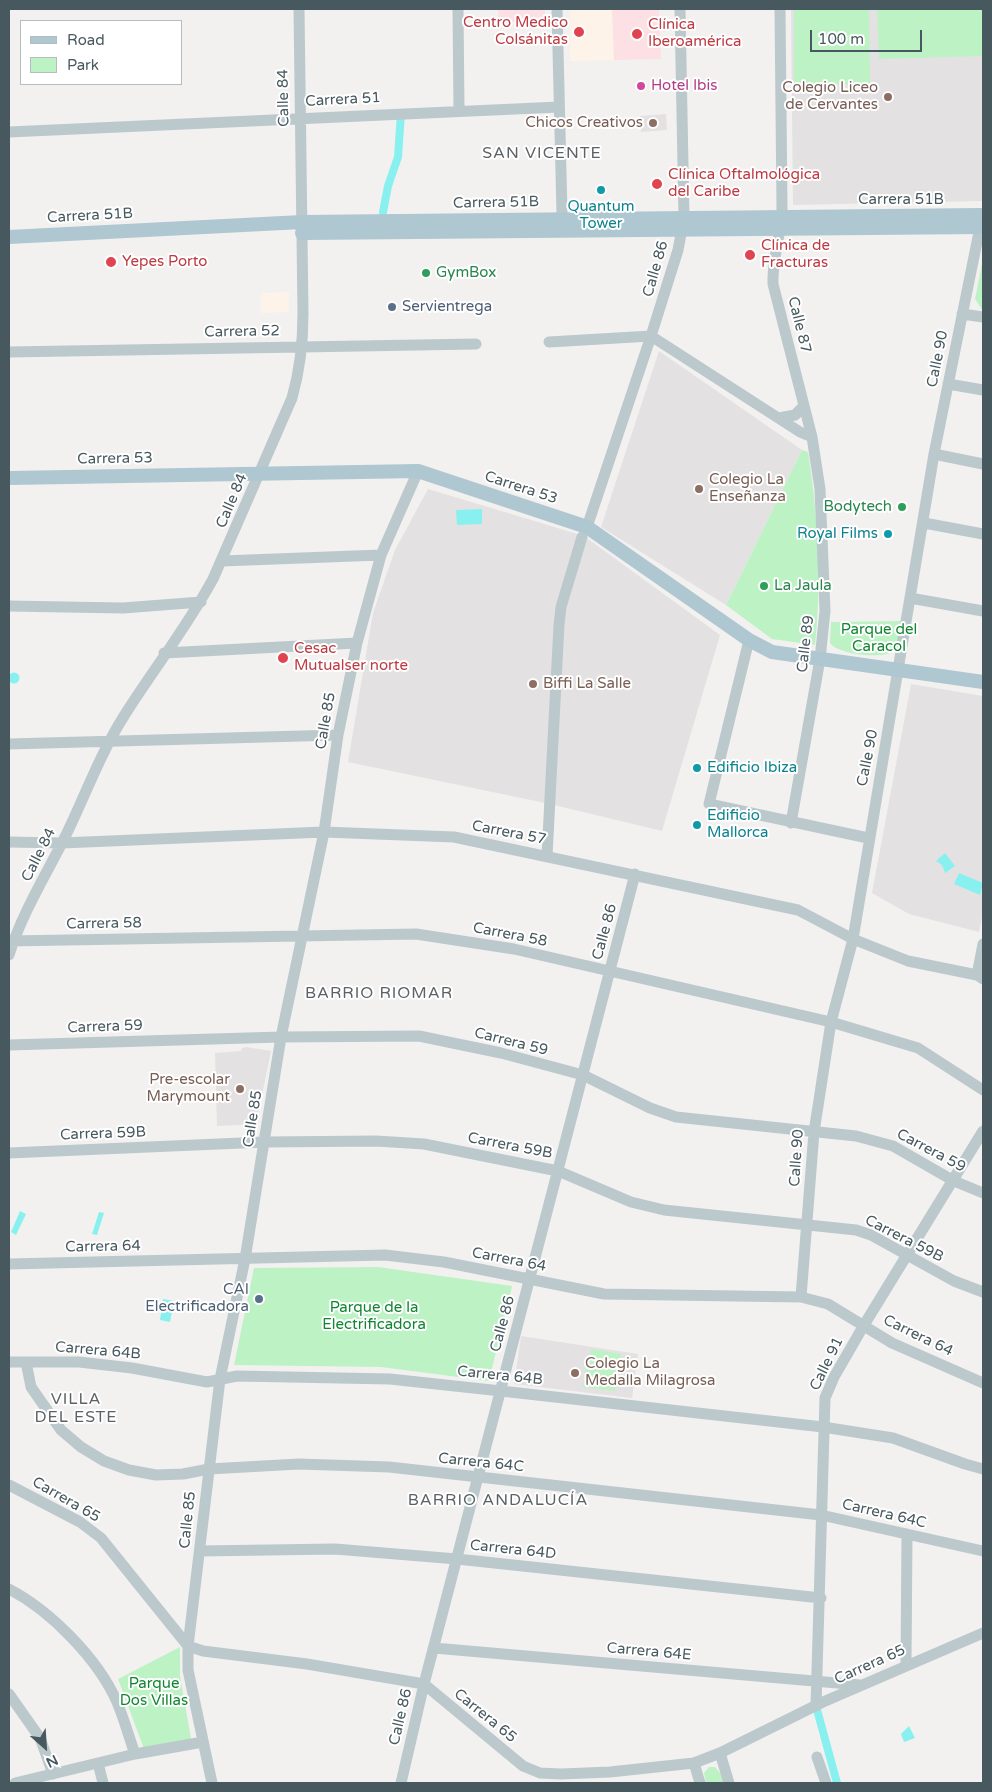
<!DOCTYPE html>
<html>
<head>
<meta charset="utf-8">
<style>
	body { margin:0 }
	#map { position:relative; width:992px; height:1792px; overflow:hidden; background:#f3f0f0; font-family:"Varela Round",sans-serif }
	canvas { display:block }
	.frame { position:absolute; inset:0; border:10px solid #47595f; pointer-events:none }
	.legend { position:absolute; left:20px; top:20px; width:162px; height:65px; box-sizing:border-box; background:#fff; border:1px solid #b5bdbf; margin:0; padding:6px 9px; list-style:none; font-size:15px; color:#47595f }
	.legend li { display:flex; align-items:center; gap:10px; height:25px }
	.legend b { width:25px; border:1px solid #b5bdbf }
	.north { position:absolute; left:20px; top:1722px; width:50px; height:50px; -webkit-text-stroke:4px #fff; paint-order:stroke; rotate:154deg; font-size:14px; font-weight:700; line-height:20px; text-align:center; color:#47595f }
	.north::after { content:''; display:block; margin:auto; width:18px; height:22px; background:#47595f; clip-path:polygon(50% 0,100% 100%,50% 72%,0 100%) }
	.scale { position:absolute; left:810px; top:30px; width:112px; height:22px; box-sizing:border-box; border:2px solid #47595f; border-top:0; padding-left:6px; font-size:15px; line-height:18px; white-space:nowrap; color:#47595f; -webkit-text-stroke:4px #fff; paint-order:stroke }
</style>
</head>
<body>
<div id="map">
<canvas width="992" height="1792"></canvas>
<div class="frame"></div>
<ul class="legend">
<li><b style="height:6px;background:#aec7d0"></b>Road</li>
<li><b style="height:14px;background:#bdf2c5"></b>Park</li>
</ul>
<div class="north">N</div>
<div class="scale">100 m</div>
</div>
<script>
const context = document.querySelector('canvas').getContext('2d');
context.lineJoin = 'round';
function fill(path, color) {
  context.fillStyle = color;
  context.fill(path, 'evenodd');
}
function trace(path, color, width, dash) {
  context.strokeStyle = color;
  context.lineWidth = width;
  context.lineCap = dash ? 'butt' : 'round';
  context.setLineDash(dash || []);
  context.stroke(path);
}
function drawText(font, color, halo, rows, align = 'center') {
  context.font = font + ' "Varela Round",sans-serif';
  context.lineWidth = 4;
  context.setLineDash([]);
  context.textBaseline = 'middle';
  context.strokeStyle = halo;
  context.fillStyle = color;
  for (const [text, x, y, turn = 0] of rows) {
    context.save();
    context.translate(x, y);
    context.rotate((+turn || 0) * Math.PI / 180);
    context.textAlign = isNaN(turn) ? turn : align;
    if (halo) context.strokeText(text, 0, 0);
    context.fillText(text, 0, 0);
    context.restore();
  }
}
const commercial = new Path2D(`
	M 570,9 L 612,9 L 614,60 L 570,61 Z
	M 289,292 L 289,312 L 261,313 L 261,293 Z`);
const education = new Path2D(`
	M 791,9 L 983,9 L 983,201 L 793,205 Z
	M 666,114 L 667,130 L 641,132 L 640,116 Z
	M 659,351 L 802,450 L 726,605 L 601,527 Z
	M 428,489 L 584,536 L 720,635 L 662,831 L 550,804 L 348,762 L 373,613 L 395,550 Z
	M 911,684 L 983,696 L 983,912 L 979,932 L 909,914 L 872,893 Z
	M 246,1047 L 271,1051 L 256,1124 L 217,1126 L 215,1053 L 241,1051 L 242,1048 Z
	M 521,1336 L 638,1354 L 632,1398 L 514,1384 Z`);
const medical = new Path2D(`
	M 545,9 L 545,21 L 499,23 L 498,10 Z
	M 612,9 L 659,9 L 661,59 L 614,60 Z`);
const green = new Path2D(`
	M 794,9 L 869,9 L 870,84 L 794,85 Z
	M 877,9 L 983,9 L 983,56 L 879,59 Z
	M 983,259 L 983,311 L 975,299 Z
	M 802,450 L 808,452 C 818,514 822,582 815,645 L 772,639 L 726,605 Z
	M 901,621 C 900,630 900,644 893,651 C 884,660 836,654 830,643 L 831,622 Z
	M 378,1267 L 512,1286 L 489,1381 L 381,1367 L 234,1365 L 254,1268 Z
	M 591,1349 L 621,1354 L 619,1367 L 589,1363 Z
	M 586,1364 L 618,1368 L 615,1391 L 583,1387 Z
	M 180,1647 L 180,1676 L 191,1739 L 144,1749 L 118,1679 Z
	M 709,1767 L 715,1767 L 721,1774 L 724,1783 L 706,1783 L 704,1773 Z`);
const water = new Path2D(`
	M 482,509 L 482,524 L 457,525 L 456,510 Z
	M8.5 678a5.5 5.5 0 1 1 11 0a5.5 5.5 0 1 1-11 0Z
	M 945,853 L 955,866 L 945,873 L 942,865 L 936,861 Z
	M 959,873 L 983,883 L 980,895 L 954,884 Z
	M 20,1211 L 26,1214 L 16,1235 L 11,1232 Z
	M 99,1212 L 104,1213 L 97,1235 L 92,1234 Z
	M 163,1299 L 174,1301 L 170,1322 L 160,1320 Z
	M 909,1726 L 915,1738 L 904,1742 L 901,1734 Z`);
const canal = new Path2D(`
	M 383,212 L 388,186 L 398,157 L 401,113
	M 816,1706 L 837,1783`);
const minor = new Path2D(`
	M 458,9 L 459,110
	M 780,9 L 782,209 C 781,235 772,259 773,284 L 812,437 L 820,489 L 825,611 L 820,659 L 791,823
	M 9,132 L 559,107
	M 555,226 L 562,213 L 557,9
	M 962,314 L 983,317
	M 549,342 L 651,336 L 800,432 L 812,437
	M 9,352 L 476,344
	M 948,384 L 983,390
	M 779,418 L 795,415 L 804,406
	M 934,454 L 983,464
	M 924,523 L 983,534
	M 587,527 L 651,336 L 678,250 L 684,218 L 680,9
	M 222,561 L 381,555
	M 910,598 L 983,611
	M 9,606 L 123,608 L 201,602
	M 749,640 L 709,804 L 868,838
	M 164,653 L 357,643
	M 9,744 L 338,735
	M 9,842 L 62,843 L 324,832 L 454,837 L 798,910 L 853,939 L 908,961 L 977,975 L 983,979
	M 547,856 L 559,625 L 561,607 L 582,537
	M 9,941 L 416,934 L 514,949 L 831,1022 L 918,1048 L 983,1090
	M 9,955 C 22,913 46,875 66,835 C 85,796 100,754 124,716 C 153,670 187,627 213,579 L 292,398 C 300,370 303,343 303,313 L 299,9
	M 977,975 L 983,944
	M 9,1045 L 281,1037 L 419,1036 L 501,1053 L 583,1075 L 650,1108 L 676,1117 L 856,1136 L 893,1146 L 954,1181 L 983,1193
	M 9,1153 L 265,1142 L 376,1141 L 424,1144 L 558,1171 L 631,1202 L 664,1210 L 856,1230 L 871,1235 L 954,1281 L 983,1292
	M 9,1264 L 385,1255 L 444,1262 L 604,1294 L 801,1297 L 828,1304 L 892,1343 L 983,1383
	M 801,1297 L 814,1132 L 831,1022 L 853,939 L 934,454 L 979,232 L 980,227 L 983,225
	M 9,1362 L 79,1362 L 132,1368 L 207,1382 L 237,1376 L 390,1379 L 501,1391 L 823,1427 L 893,1438 L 965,1464 L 983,1469
	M 26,1362 L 31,1387 L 61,1430 L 81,1447 L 104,1461 L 129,1470 L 156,1475 L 183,1474 L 209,1469 L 299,1464 L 389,1467 L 821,1515 L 983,1551
	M 9,1485 L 80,1522 L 101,1538 L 188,1646 L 203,1651 L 307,1664 L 424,1684 L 523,1766 L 540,1773 L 561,1774 L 610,1772 L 694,1763 L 720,1753 L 823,1702 L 983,1633
	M 200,1551 L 335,1549 L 457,1559 L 821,1598
	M 9,1589 C 51,1611 98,1659 117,1702 C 124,1719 129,1737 135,1754
	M 434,1648 L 860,1685
	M 906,1666 L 907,1534
	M 9,1694 L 40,1738 L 53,1774
	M 816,1706 L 825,1398 L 834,1377 L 864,1325 L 983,1131
	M 720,1753 L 729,1783
	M 817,1757 L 826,1783
	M 98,1763 L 103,1783
	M 694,1763 L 700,1783
	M 15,1783 L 135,1754 L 203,1742
	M 212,1783 L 188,1670 L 188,1646 L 220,1379 L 245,1259 L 281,1037 L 324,832 L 338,735 L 357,643 L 381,555 L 418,471
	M 401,1783 L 424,1684 L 635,874`);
const major = new Path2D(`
	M 302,233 L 983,227
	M 9,237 L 302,222 L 983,215
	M 9,478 L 418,471 L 587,527 L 749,640 L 772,652 L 983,682`);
const markers = [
	[579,32,6,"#e0444e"],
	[637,34,6,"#e0444e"],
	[641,86,5,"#d1479c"],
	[888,97,5,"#8d6e63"],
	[653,123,5,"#8d6e63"],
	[657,184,6,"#e0444e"],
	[601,190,5,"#0f9aa8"],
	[750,255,6,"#e0444e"],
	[111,262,6,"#e0444e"],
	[426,273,5,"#2e9e5b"],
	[392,307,5,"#5c6f8a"],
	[699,489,5,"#8d6e63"],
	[902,507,5,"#2e9e5b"],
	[888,534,5,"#0f9aa8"],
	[764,586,5,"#2e9e5b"],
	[283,658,6,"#e0444e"],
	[533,684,5,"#8d6e63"],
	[697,768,5,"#0f9aa8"],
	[697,825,5,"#0f9aa8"],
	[240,1089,5,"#8d6e63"],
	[259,1299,5,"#5c6f8a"],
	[575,1373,5,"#8d6e63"]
];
const healthNames = [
	["Centro Medico",568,23,"right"],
	["Colsánitas",568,40,"right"],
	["Clínica",648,25],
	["Iberoamérica",648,42],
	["Clínica Oftalmológica",668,175],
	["del Caribe",668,192],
	["Clínica de",761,246],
	["Fracturas",761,263],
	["Yepes Porto",122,262],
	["Cesac",294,649],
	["Mutualser norte",294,666]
];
const hotelNames = [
	["Hotel Ibis",651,86]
];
const educationNames = [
	["Colegio Liceo",878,88],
	["de Cervantes",878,105],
	["Chicos Creativos",643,123],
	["Colegio La",709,480,"left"],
	["Enseñanza",709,497,"left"],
	["Biffi La Salle",543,684,"left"],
	["Pre-escolar",230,1080],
	["Marymount",230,1097],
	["Colegio La",585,1364,"left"],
	["Medalla Milagrosa",585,1381,"left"]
];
const streetNames = [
	["Calle 84",284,98,-91],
	["Carrera 51",343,100,-3],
	["Carrera 51B",901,200],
	["Carrera 51B",496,203,-1],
	["Carrera 51B",90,216,-3],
	["Calle 86",656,269,-74],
	["Calle 87",799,325,76],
	["Carrera 52",242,332,-1],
	["Calle 90",938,359,-79],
	["Carrera 53",115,459,-1],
	["Carrera 53",521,488,18],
	["Calle 84",232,501,-67],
	["Calle 89",806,644,-83],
	["Calle 85",326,721,-80],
	["Calle 90",868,758,-79],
	["Carrera 57",509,833,11],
	["Calle 84",39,855,-63],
	["Carrera 58",104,924,-1],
	["Calle 86",605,932,-75],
	["Carrera 58",510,935,11],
	["Carrera 59",105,1027,-2],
	["Carrera 59",511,1042,14],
	["Calle 85",253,1119,-81],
	["Carrera 59B",103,1134,-2],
	["Carrera 59B",510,1146,11],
	["Carrera 59",931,1151,28],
	["Calle 90",797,1158,-86],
	["Carrera 59B",904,1239,27],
	["Carrera 64",103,1247,-1],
	["Carrera 64",509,1260,11],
	["Calle 86",503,1324,-75],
	["Carrera 64",918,1336,26],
	["Carrera 64B",98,1351,5],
	["Calle 91",827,1364,-64],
	["Carrera 64B",500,1376,6],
	["Carrera 64C",481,1463,6],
	["Carrera 65",66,1500,30],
	["Carrera 64C",884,1514,13],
	["Calle 85",188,1520,-84],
	["Carrera 64D",513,1550,6],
	["Carrera 64E",649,1652,5],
	["Carrera 65",870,1665,-24],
	["Carrera 65",485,1716,39],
	["Calle 86",401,1717,-77]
];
const cultureNames = [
	["Quantum",601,207,"center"],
	["Tower",601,224,"center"],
	["Royal Films",878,534,"right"],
	["Edificio Ibiza",707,768],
	["Edificio",707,816],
	["Mallorca",707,833]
];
const leisureNames = [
	["GymBox",436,273],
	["Bodytech",892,507,"right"],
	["La Jaula",774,586]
];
const serviceNames = [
	["Servientrega",402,307],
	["CAI",249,1290,"right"],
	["Electrificadora",249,1307,"right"]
];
const parkNames = [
	["Parque del",879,630],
	["Caracol",879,647],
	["Parque de la",374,1308],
	["Electrificadora",374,1325],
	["Parque",154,1684],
	["Dos Villas",154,1701]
];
const neighbourhoodNames = [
	["SAN VICENTE",542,154],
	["BARRIO RIOMAR",379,994],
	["VILLA",76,1400],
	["DEL ESTE",76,1418],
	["BARRIO ANDALUCÍA",498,1501]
];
fill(commercial, '#fdf3e9');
fill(education, '#e4e1e3');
fill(medical, '#fce0e4');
fill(green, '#bdf2c5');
fill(water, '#88f1ef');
trace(canal, '#88f1ef', 8);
trace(minor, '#bbc9cd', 11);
trace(major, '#aec7d0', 14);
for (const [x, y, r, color] of markers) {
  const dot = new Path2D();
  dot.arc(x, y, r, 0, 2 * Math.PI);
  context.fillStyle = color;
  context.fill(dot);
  trace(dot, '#fff', 2);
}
drawText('15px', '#be3a42', '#fff', healthNames, 'left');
drawText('15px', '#b23c85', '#fff', hotelNames, 'left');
drawText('15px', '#785e54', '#fff', educationNames, 'right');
drawText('15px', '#47595f', '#fff', streetNames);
drawText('15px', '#0d838f', '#fff', cultureNames, 'left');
drawText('15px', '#27864d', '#fff', leisureNames, 'left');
drawText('15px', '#4e5e75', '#fff', serviceNames, 'left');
drawText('15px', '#128532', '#fff', parkNames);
context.letterSpacing = '1px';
drawText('16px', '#5c6265', '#fff', neighbourhoodNames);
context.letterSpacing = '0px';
</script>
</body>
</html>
